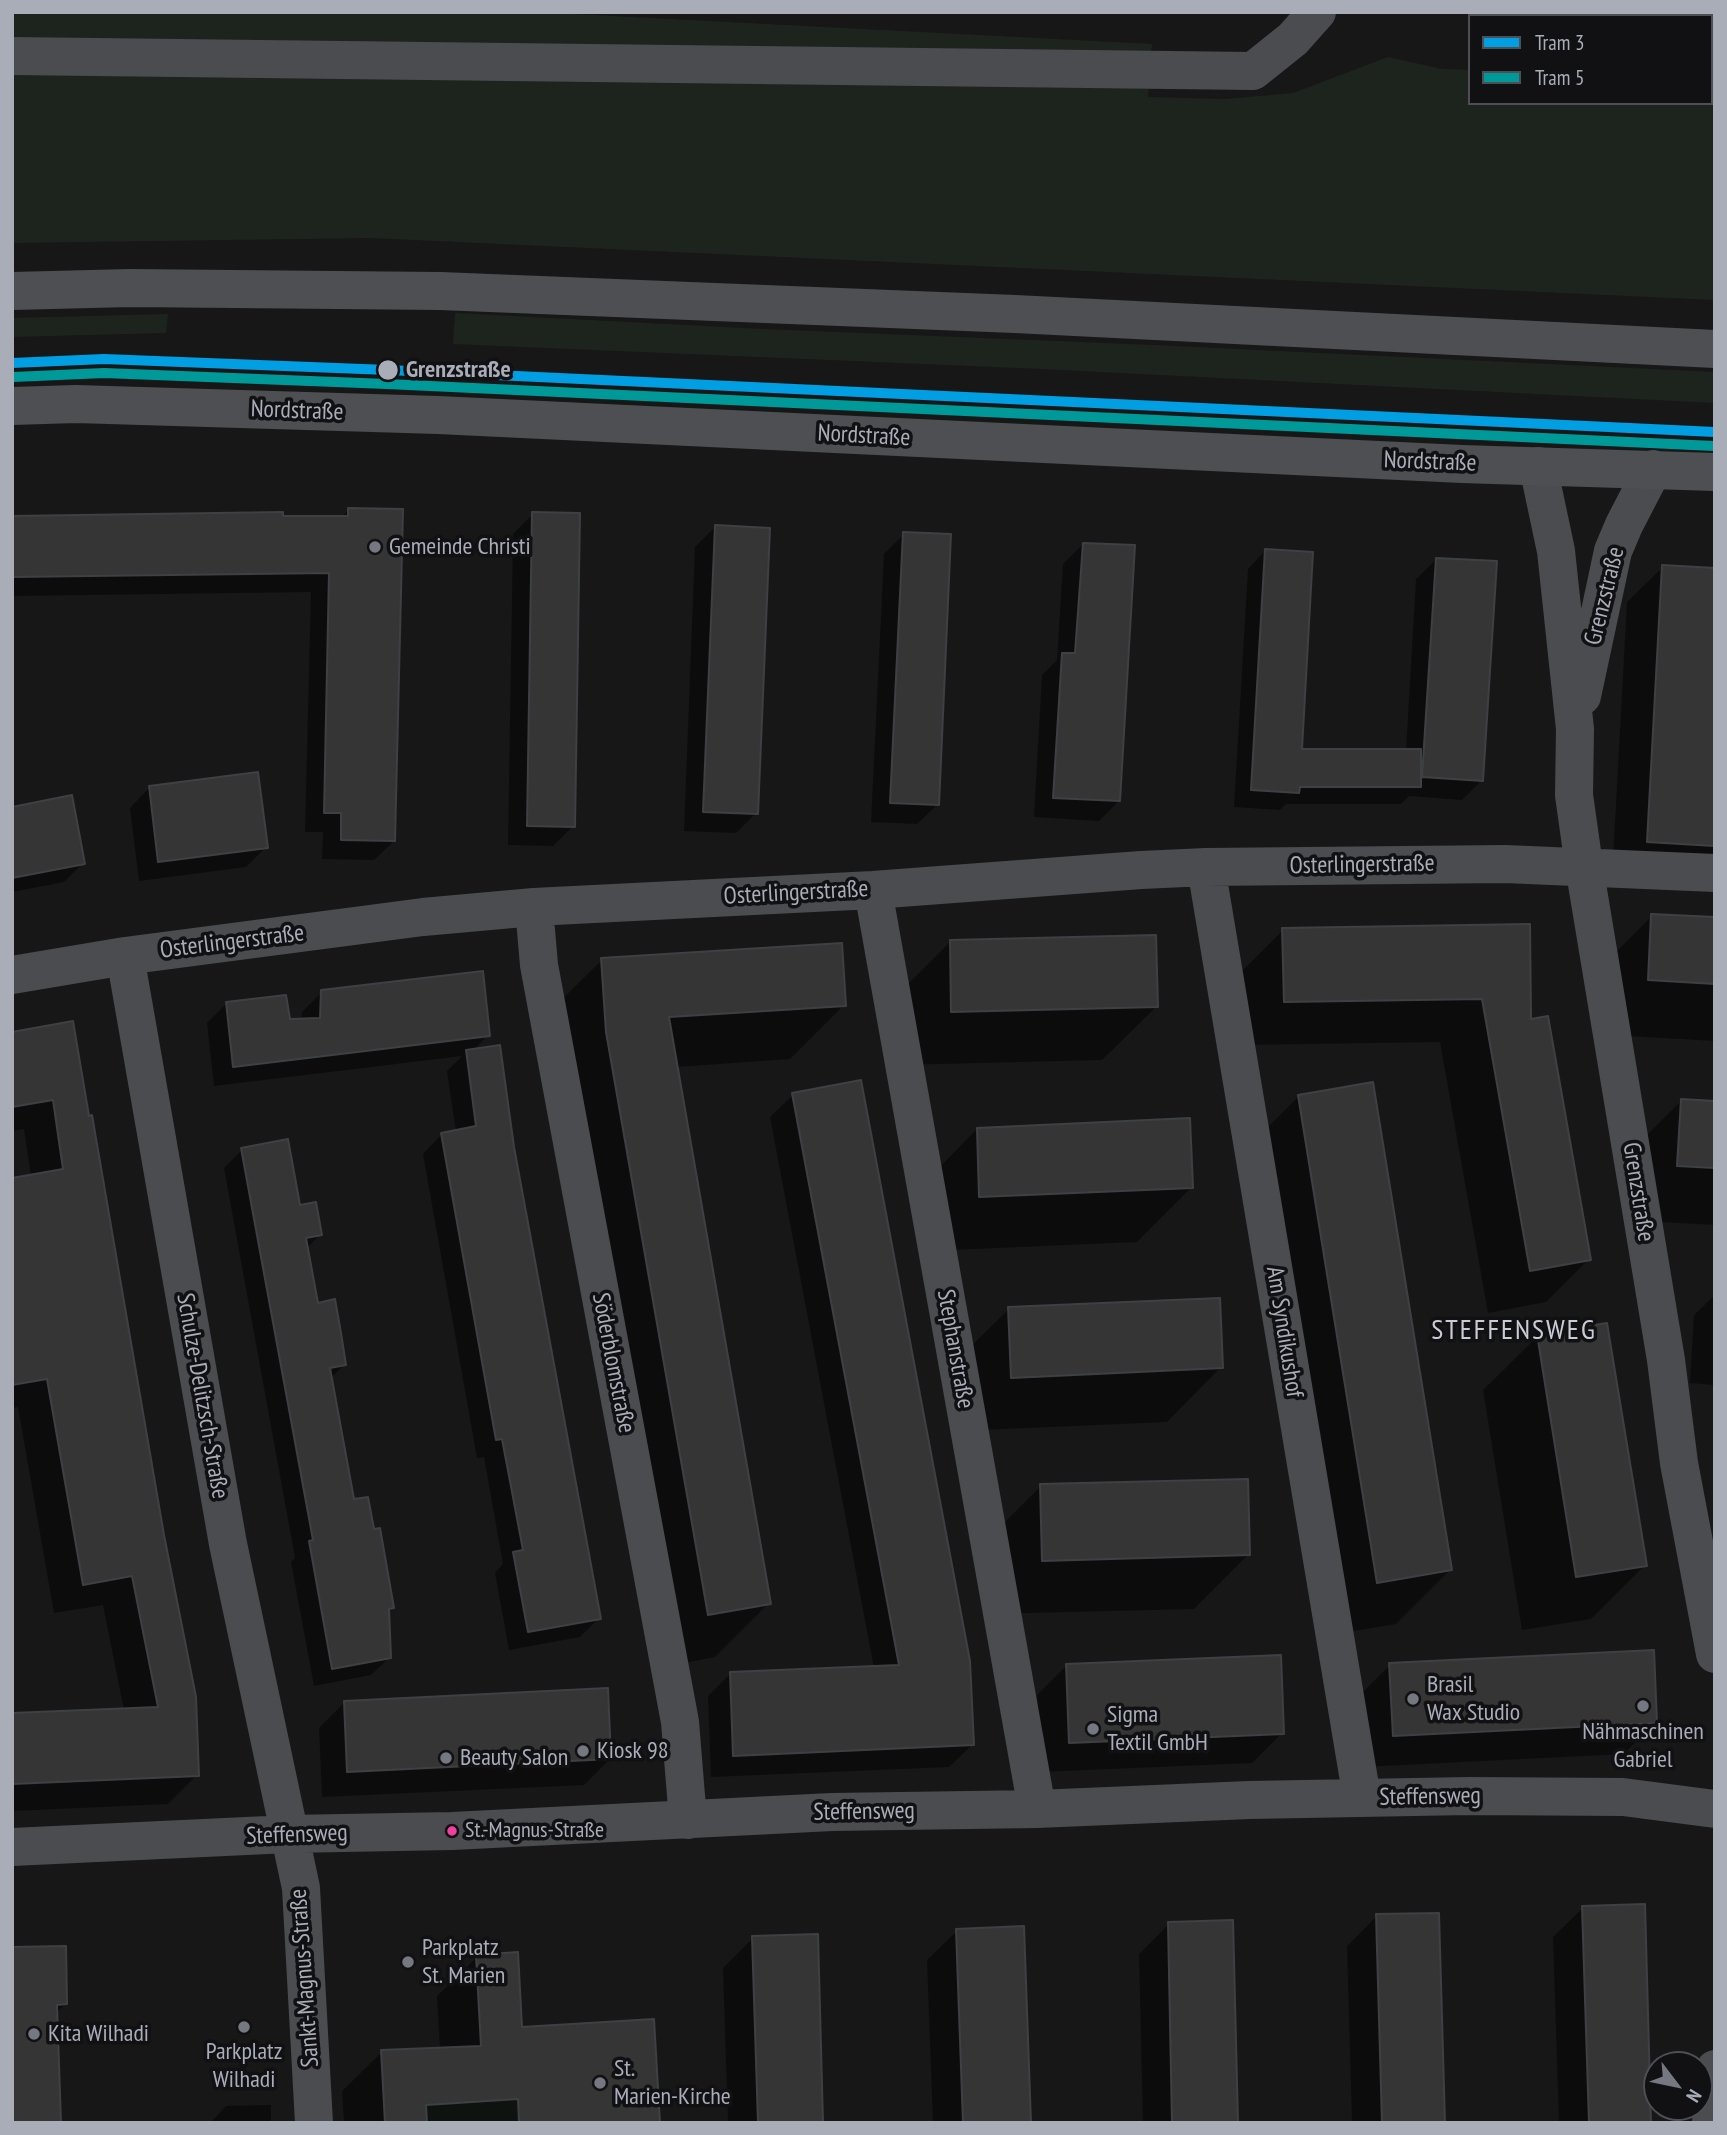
<!DOCTYPE html>
<html>
<head>
<meta charset="utf-8">
<style>
	body { margin:0 }
	#map { position:relative; width:1727px; height:2135px; overflow:hidden; background:#171717; font-family:"PT Sans Narrow",sans-serif }
	canvas { display:block }
	.frame { position:absolute; inset:0; border:14px solid #a8adb8; pointer-events:none }
	.legend { position:absolute; left:1468px; top:14px; width:245px; height:91px; box-sizing:border-box; background:#111113; border:2px solid #4d4f55; margin:0; padding:9px 12px; list-style:none; font-size:21px; color:#a8adb8 }
	.legend li { display:flex; align-items:center; gap:14px; height:35px }
	.legend b { width:35px; border:2px solid #4d4f55 }
	.north { position:absolute; left:1643px; top:2051px; width:70px; height:70px; box-sizing:border-box; background:#111113; border:2px solid #4d4f55; border-radius:50%; rotate:122deg; font-size:19px; font-weight:700; line-height:28px; text-align:center; color:#a8adb8 }
	.north::after { content:''; display:block; margin:auto; width:24px; height:32px; background:#757880; clip-path:polygon(50% 0,100% 100%,50% 72%,0 100%) }
</style>
</head>
<body>
<div id="map">
<canvas width="1727" height="2135"></canvas>
<div class="frame"></div>
<ul class="legend">
<li><b style="height:9px;background:#009fe3"></b>Tram 3</li>
<li><b style="height:9px;background:#099"></b>Tram 5</li>
</ul>
<div class="north">N</div>
</div>
<script>
const context = document.querySelector('canvas').getContext('2d');
context.lineJoin = 'round';
function fill(path, color) {
  context.fillStyle = color;
  context.fill(path, 'evenodd');
}
function trace(path, color, width, dash) {
  context.strokeStyle = color;
  context.lineWidth = width;
  context.lineCap = dash ? 'butt' : 'round';
  context.setLineDash(dash || []);
  context.stroke(path);
}
function drawText(font, color, halo, rows, align = 'center') {
  context.font = font + ' "PT Sans Narrow",sans-serif';
  context.lineWidth = 7;
  context.setLineDash([]);
  context.textBaseline = 'middle';
  context.strokeStyle = halo;
  context.fillStyle = color;
  for (const [text, x, y, turn = 0] of rows) {
    context.save();
    context.translate(x, y);
    context.rotate((+turn || 0) * Math.PI / 180);
    context.textAlign = isNaN(turn) ? turn : align;
    if (halo) context.strokeText(text, 0, 0);
    context.fillText(text, 0, 0);
    context.restore();
  }
}
const green = new Path2D(`
	M 12,12 L 535,12 L 1152,44 L 1148,97 L 1225,99 L 1293,93 L 1388,57 L 1442,69 L 1470,70 L 1470,103 L 1711,103 L 1711,77 L 1715,77 L 1715,300 L 371,238 L 12,243 Z
	M 455,313 L 763,329 L 1154,345 L 1715,372 L 1715,403 L 1042,369 L 453,344 Z
	M 168,314 L 166,333 L 12,337 L 12,318 Z
	M 518,2099 L 519,2123 L 427,2123 L 426,2105 Z`);
const shadow = new Path2D(`
	M 349,510 L 394,841 L 374,860 L 322,859 L 323,832 L 305,832 L 311,592 L 12,596 L 12,517 L 341,518 Z
	M 533,514 L 573,826 L 553,846 L 508,845 L 513,534 Z
	M 715,527 L 756,813 L 736,833 L 684,831 L 695,547 Z
	M 904,534 L 937,805 L 917,824 L 871,822 L 884,554 Z
	M 1083,544 L 1119,801 L 1099,821 L 1034,817 L 1042,675 L 1057,660 L 1063,564 Z
	M 1265,551 L 1300,751 L 1406,751 L 1416,579 L 1436,560 L 1482,780 L 1462,800 L 1409,796 L 1401,804 L 1286,804 L 1280,810 L 1234,807 L 1248,569 Z
	M 1663,567 L 1715,569 L 1715,876 L 1612,877 L 1627,602 Z
	M 149,788 L 266,847 L 246,867 L 139,881 L 130,808 Z
	M 12,809 L 83,863 L 64,882 L 12,892 Z
	M 1652,916 L 1715,919 L 1715,1041 L 1594,1034 L 1598,970 Z
	M 1528,926 L 1529,1022 L 1589,1259 L 1546,1302 L 1488,1313 L 1440,1042 L 1241,1045 L 1240,973 L 1283,930 Z
	M 950,942 L 1157,1006 L 1102,1060 L 898,1065 L 896,996 Z
	M 602,960 L 844,1005 L 790,1059 L 676,1067 L 769,1603 L 715,1657 L 654,1669 L 547,1014 Z
	M 322,992 L 488,1035 L 473,1051 L 513,1148 L 599,1618 L 580,1637 L 509,1650 L 495,1573 L 503,1564 L 484,1457 L 477,1458 L 423,1154 L 442,1134 L 456,1132 L 447,1071 L 462,1056 L 214,1086 L 207,1023 L 227,1003 L 288,1021 L 301,1020 L 302,1012 Z
	M 71,1023 L 162,1535 L 197,1775 L 168,1804 L 12,1811 L 12,1715 L 124,1710 L 103,1605 L 54,1613 L 18,1407 L 12,1408 L 12,1179 L 31,1176 L 24,1129 L 12,1131 L 12,1033 Z
	M 793,1095 L 972,1745 L 949,1767 L 711,1777 L 708,1696 L 730,1674 L 874,1668 L 770,1117 Z
	M 1299,1096 L 1450,1570 L 1396,1624 L 1323,1636 L 1245,1150 Z
	M 1681,1101 L 1715,1103 L 1715,1225 L 1624,1220 L 1627,1155 Z
	M 977,1129 L 1191,1188 L 1137,1242 L 926,1251 L 923,1184 Z
	M 242,1150 L 298,1207 L 321,1234 L 306,1249 L 316,1305 L 344,1365 L 330,1379 L 353,1501 L 393,1608 L 388,1613 L 390,1657 L 371,1675 L 314,1686 L 291,1562 L 295,1558 L 224,1168 Z
	M 1715,1295 L 1715,1385 L 1690,1383 L 1694,1315 Z
	M 1009,1309 L 1221,1367 L 1167,1422 L 957,1431 L 954,1363 Z
	M 1538,1336 L 1645,1565 L 1591,1619 L 1522,1630 L 1483,1390 Z
	M 1041,1486 L 1248,1555 L 1194,1609 L 988,1614 L 987,1540 Z
	M 1067,1665 L 1282,1733 L 1252,1763 L 1040,1772 L 1037,1695 Z
	M 1390,1665 L 1655,1722 L 1624,1754 L 1362,1767 L 1358,1697 Z
	M 345,1702 L 610,1759 L 584,1785 L 322,1797 L 319,1728 Z
	M 1583,1908 L 1649,2123 L 1559,2123 L 1553,1937 Z
	M 1377,1916 L 1443,2123 L 1352,2123 L 1347,1946 Z
	M 1169,1924 L 1237,2123 L 1143,2123 L 1139,1954 Z
	M 957,1931 L 1029,2123 L 933,2123 L 927,1960 Z
	M 753,1938 L 821,2123 L 728,2123 L 723,1968 Z
	M 12,1949 L 65,2004 L 56,2013 Z
	M 477,1957 L 520,2028 L 658,2123 L 344,2123 L 342,2091 L 382,2052 L 440,2049 L 437,1996 Z
	M 271,2105 L 271,2123 L 210,2123 L 226,2106 Z`);
const building = new Path2D(`
	M 348,508 L 403,509 L 395,841 L 341,840 L 341,813 L 324,813 L 329,573 L 12,577 L 12,516 L 283,512 L 283,516 L 348,516 Z
	M 532,512 L 580,513 L 575,827 L 527,826 Z
	M 715,525 L 770,528 L 758,814 L 703,812 Z
	M 903,532 L 951,534 L 939,805 L 890,803 Z
	M 1083,543 L 1135,545 L 1120,801 L 1053,798 L 1062,653 L 1075,653 Z
	M 1265,549 L 1313,552 L 1302,749 L 1421,749 L 1421,787 L 1300,787 L 1299,793 L 1251,790 Z
	M 1436,558 L 1497,561 L 1483,781 L 1422,777 Z
	M 1662,565 L 1715,568 L 1715,846 L 1647,842 Z
	M 258,772 L 268,848 L 158,862 L 149,786 Z
	M 72,795 L 85,864 L 12,878 L 12,807 Z
	M 1651,914 L 1715,917 L 1715,984 L 1648,980 Z
	M 1530,924 L 1531,1019 L 1548,1016 L 1591,1260 L 1530,1271 L 1482,999 L 1284,1002 L 1282,928 Z
	M 1156,935 L 1158,1007 L 951,1012 L 950,940 Z
	M 842,943 L 846,1006 L 669,1017 L 771,1604 L 708,1615 L 606,1032 L 601,958 Z
	M 483,971 L 490,1036 L 233,1067 L 226,1002 L 286,995 L 290,1019 L 320,1018 L 321,990 Z
	M 73,1021 L 89,1116 L 92,1115 L 164,1535 L 196,1697 L 199,1776 L 12,1784 L 12,1713 L 158,1707 L 132,1576 L 83,1585 L 47,1379 L 12,1385 L 12,1178 L 63,1169 L 53,1100 L 12,1107 L 12,1032 Z
	M 500,1045 L 514,1147 L 601,1619 L 528,1632 L 513,1552 L 523,1550 L 502,1439 L 496,1440 L 441,1133 L 476,1126 L 466,1050 Z
	M 861,1080 L 970,1661 L 974,1745 L 733,1756 L 730,1672 L 899,1665 L 792,1093 Z
	M 1373,1082 L 1452,1570 L 1377,1583 L 1298,1095 Z
	M 1681,1099 L 1715,1101 L 1715,1168 L 1677,1166 Z
	M 1190,1118 L 1193,1188 L 979,1197 L 977,1128 Z
	M 288,1139 L 300,1205 L 316,1202 L 322,1235 L 306,1238 L 318,1303 L 335,1299 L 341,1333 L 346,1365 L 330,1368 L 354,1499 L 368,1497 L 374,1529 L 380,1528 L 394,1608 L 389,1609 L 391,1658 L 332,1669 L 309,1541 L 313,1540 L 241,1148 Z
	M 1220,1298 L 1223,1368 L 1011,1378 L 1008,1307 Z
	M 1607,1323 L 1647,1566 L 1576,1577 L 1537,1334 Z
	M 1248,1479 L 1250,1555 L 1042,1561 L 1040,1484 Z
	M 1654,1650 L 1657,1723 L 1393,1736 L 1389,1663 Z
	M 1281,1655 L 1284,1734 L 1069,1743 L 1066,1664 Z
	M 608,1688 L 611,1759 L 347,1772 L 344,1701 Z
	M 1645,1904 L 1651,2123 L 1589,2123 L 1582,1906 Z
	M 1439,1913 L 1445,2123 L 1382,2123 L 1376,1914 Z
	M 1233,1920 L 1238,2123 L 1172,2123 L 1168,1922 Z
	M 1024,1926 L 1031,2123 L 963,2123 L 956,1929 Z
	M 818,1934 L 823,2123 L 758,2123 L 752,1936 Z
	M 66,1946 L 67,2004 L 57,2005 L 61,2123 L 12,2123 L 12,1947 Z
	M 518,1952 L 522,2027 L 654,2019 L 660,2123 L 519,2123 L 518,2099 L 426,2105 L 427,2123 L 385,2123 L 381,2050 L 481,2046 L 476,1955 Z`);
const minor = new Path2D(`
	M 12,56 L 1253,71 L 1293,39 L 1317,12
	M 1538,466 L 1556,551 L 1575,729 L 1574,795 L 1584,866 L 1666,1360 L 1679,1463 L 1715,1654
	M 1582,696 L 1613,551 L 1624,525 L 1653,469
	M 1206,867 L 1362,1798
	M 873,890 L 1037,1809
	M 534,907 L 539,965 L 680,1722 L 688,1820
	M 125,956 L 228,1544 L 301,1888 L 314,2123
	M 12,975 L 125,956 L 423,917 L 534,907 L 873,890 L 1141,870 L 1206,867 L 1505,864 L 1715,873
	M 12,1847 L 289,1834 L 452,1831 L 832,1812 L 1037,1809 L 1249,1800 L 1469,1796 L 1623,1797 L 1715,1809
	M 1711,2123 L 1715,2069`);
const major = new Path2D(`
	M 12,291 L 130,288 L 440,291 L 1015,314 L 1715,349
	M 12,406 L 76,404 L 438,415 L 1462,464 L 1715,472`);
const tram1 = new Path2D(`
	M 12,363 L 104,359 L 388,370 L 1715,432`);
const tram2 = new Path2D(`
	M 13,377 L 104,373 L 387,384 L 1714,446`);
const markers = [
	[388,370,11,"#a8adb8"],
	[375,547,7,"#757880"],
	[1413,1699,7,"#757880"],
	[1643,1706,7,"#757880"],
	[1093,1729,7,"#757880"],
	[583,1751,7,"#757880"],
	[446,1758,7,"#757880"],
	[452,1831,6,"#f240a1"],
	[408,1962,7,"#757880"],
	[244,2027,7,"#757880"],
	[34,2034,7,"#757880"],
	[600,2083,7,"#757880"]
];
const busNames = [
	["St.-Magnus-Straße",465,1831]
];
const stopNames = [
	["Grenzstraße",406,370]
];
const streetNames = [
	["Nordstraße",297,411,2],
	["Nordstraße",864,436,3],
	["Nordstraße",1430,462,2],
	["Grenzstraße",1605,596,-76],
	["Osterlingerstraße",1362,865,-1],
	["Osterlingerstraße",796,893,-3],
	["Osterlingerstraße",232,942,-7],
	["Grenzstraße",1638,1192,81],
	["Am Syndikushof",1284,1332,81],
	["Stephanstraße",955,1349,80],
	["Söderblomstraße",613,1363,79],
	["Schulze-Delitzsch-Straße",202,1396,80],
	["Steffensweg",1430,1797,-1],
	["Steffensweg",864,1812,-1],
	["Steffensweg",297,1835,-2],
	["Sankt-Magnus-Straße",305,1978,-94]
];
const poiNames = [
	["Gemeinde Christi",389,547],
	["Brasil",1427,1685],
	["Wax Studio",1427,1713],
	["Sigma",1107,1715],
	["Textil GmbH",1107,1743],
	["Nähmaschinen",1643,1732,"center"],
	["Gabriel",1643,1760,"center"],
	["Kiosk 98",597,1751],
	["Beauty Salon",460,1758],
	["Parkplatz",422,1948],
	["St. Marien",422,1976],
	["Kita Wilhadi",48,2034],
	["Parkplatz",244,2052,"center"],
	["Wilhadi",244,2080,"center"],
	["St.",614,2069],
	["Marien-Kirche",614,2097]
];
const quarterNames = [
	["STEFFENSWEG",1514,1331]
];
fill(green, '#1d241e');
fill(shadow, '#0007');
fill(building, '#353536');
trace(building, '#3f4043', 2);
trace(minor, '#4b4c50', 38);
trace(major, '#4d4f52', 38);
trace(tram1, '#009fe3', 10);
trace(tram2, '#099', 10);
for (const [x, y, r, color] of markers) {
  const dot = new Path2D();
  dot.arc(x, y, r, 0, 2 * Math.PI);
  context.fillStyle = color;
  context.fill(dot);
  trace(dot, '#111113', 2.5);
}
drawText('22px', '#a8adb8', '#111113', busNames, 'left');
drawText('bold 24px', '#a8adb8', '#111113', stopNames, 'left');
drawText('24px', '#a8adb8', '#111113', streetNames);
drawText('24px', '#a8adb8', '#111113', poiNames, 'left');
context.letterSpacing = '2px';
drawText('28px', '#c9ccd4', '#111113', quarterNames);
context.letterSpacing = '0px';
</script>
</body>
</html>
